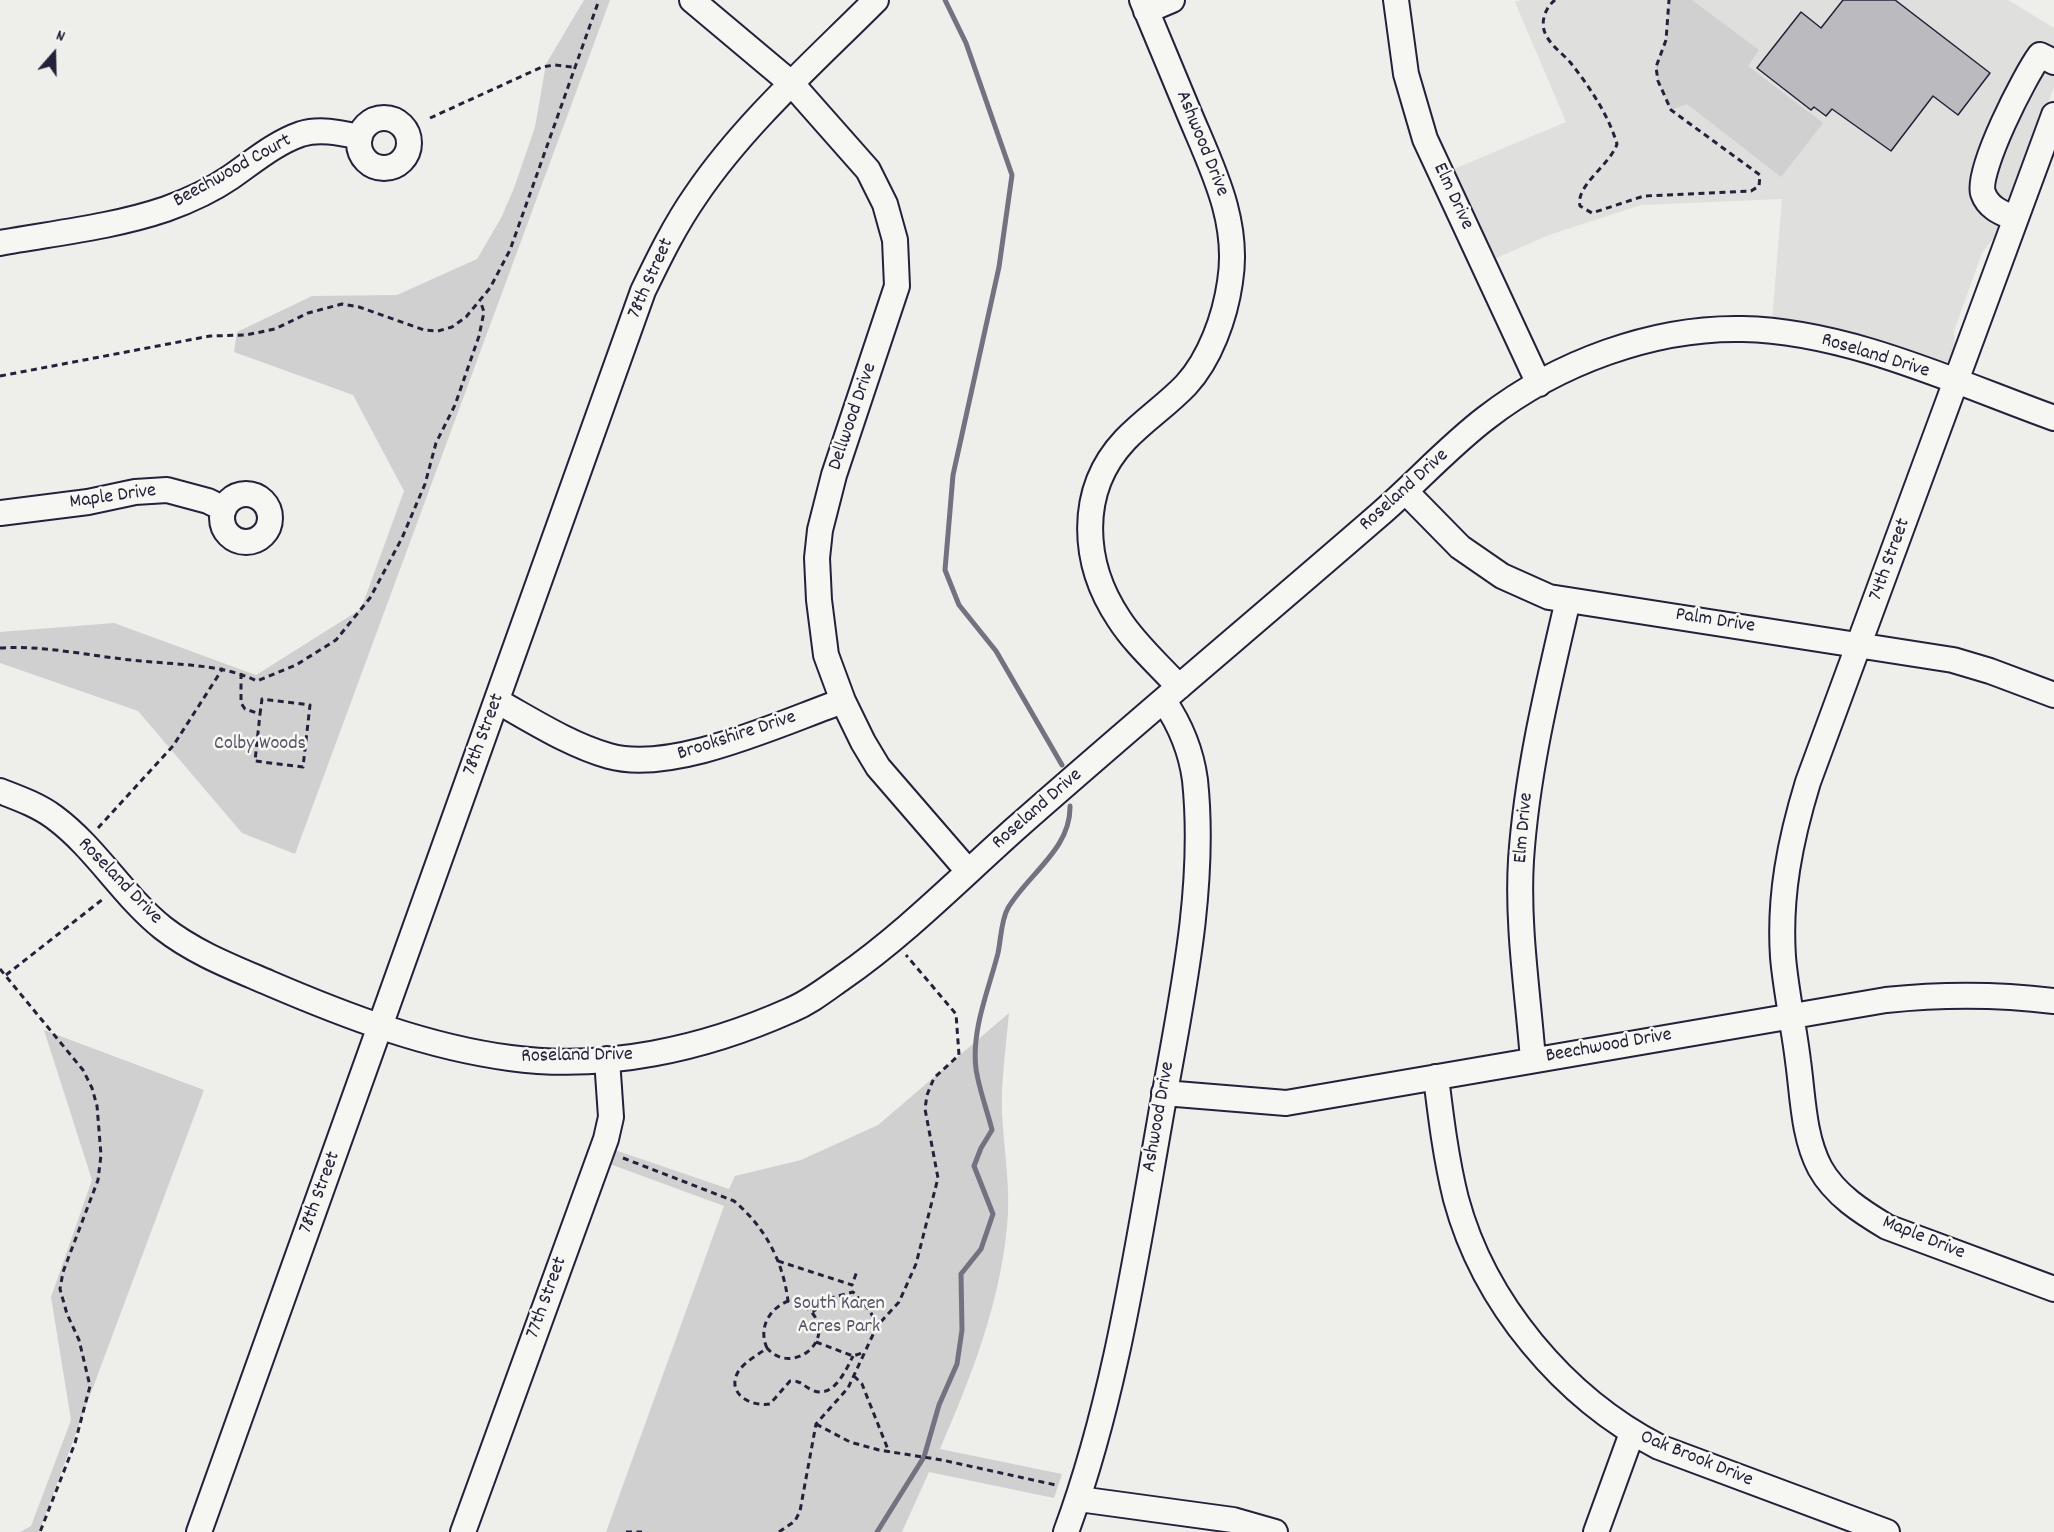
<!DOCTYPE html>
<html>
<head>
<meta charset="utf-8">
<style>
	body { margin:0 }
	#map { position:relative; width:2054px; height:1532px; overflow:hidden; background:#eeeeeb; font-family:Dekko,sans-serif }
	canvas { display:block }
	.north { position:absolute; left:24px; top:24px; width:60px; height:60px; -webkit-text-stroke:4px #f6f6f2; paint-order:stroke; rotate:20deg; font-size:16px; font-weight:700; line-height:24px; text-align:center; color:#22223b }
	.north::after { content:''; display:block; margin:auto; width:21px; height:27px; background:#22223b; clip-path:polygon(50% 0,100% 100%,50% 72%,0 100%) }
</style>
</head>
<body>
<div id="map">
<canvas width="2054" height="1532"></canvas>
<div class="north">N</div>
</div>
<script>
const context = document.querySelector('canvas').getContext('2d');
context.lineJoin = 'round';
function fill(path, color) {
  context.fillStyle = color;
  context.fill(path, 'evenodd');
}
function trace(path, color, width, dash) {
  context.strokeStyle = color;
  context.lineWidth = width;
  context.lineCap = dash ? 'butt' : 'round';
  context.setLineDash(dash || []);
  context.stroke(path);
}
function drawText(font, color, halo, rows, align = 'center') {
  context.font = font + ' Dekko,sans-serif';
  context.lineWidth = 5;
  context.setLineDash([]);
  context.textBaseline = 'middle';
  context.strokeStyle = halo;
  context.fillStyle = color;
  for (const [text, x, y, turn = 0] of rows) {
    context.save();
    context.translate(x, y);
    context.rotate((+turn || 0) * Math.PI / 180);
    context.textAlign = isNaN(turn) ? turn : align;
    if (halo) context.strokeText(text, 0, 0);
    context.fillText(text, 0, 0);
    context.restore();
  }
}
const built = new Path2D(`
	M 1520,0 L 2008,0 L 2054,28 L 2054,87 L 1998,233 L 1982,253 L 1954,331 L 1955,348 L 1951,359 L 1943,364 L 1772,321 L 1782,199 L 1641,205 L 1549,235 L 1492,260 L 1449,171 L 1566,122 L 1515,2 Z`);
const green = new Path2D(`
	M 584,0 L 610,0 L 295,854 L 242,833 L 138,711 L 0,663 L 0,632 L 114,623 L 256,675 L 361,609 L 404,491 L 353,395 L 234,352 L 237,332 L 312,296 L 397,295 L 477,259 L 501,218 L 514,188 L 535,127 L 546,64 Z
	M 1669,0 L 1692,0 L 1759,50 L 1748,66 L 1823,123 L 1781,177 L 1687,104 L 1671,110 L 1658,81 L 1656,67 L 1666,40 Z
	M 1009,1013 C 1006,1046 1001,1080 1002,1113 C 1004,1152 1011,1189 1007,1227 C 999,1307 971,1377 940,1449 L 1062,1474 L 1054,1498 L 929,1472 L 902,1532 L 606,1532 L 724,1206 L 607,1163 L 612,1149 L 729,1189 L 735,1176 L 801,1160 L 878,1125 Z
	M 44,1030 L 204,1090 L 39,1532 L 20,1532 L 31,1526 L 71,1420 L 51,1297 L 92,1180 Z`);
const stream = new Path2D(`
	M 945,0 L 966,43 L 1012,175 L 999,267 L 953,475 L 945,570 L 959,605 L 996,651 L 1062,765
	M 877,1532 L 924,1457 L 939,1405 L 957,1364 L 962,1330 L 961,1274 L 981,1249 L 993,1214 L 974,1166 L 981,1148 L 992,1130 C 987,1110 979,1089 976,1069 C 971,1030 989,989 998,953 C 1001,939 1001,920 1008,908 C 1028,874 1071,849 1070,806`);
const building = new Path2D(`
	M 1843,0 L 1895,0 L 1990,73 L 1958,115 L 1933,96 L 1891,151 L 1832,109 L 1826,116 L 1814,107 L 1811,110 L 1757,68 L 1801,12 L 1821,28 Z`);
const path = new Path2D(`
	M 1555,0 C 1546,7 1540,21 1545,33 C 1550,45 1562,53 1570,62 C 1589,86 1608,114 1617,144 C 1610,165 1575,186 1580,206 L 1592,213 L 1644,196 L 1751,191 L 1759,186 L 1760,175 L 1671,110 L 1658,81 L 1656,67 L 1666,40 L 1669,0
	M 430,118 L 542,67 L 555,65 L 572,67
	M 0,376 L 210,336 L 246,335 L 275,329 L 308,313 L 342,304 L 359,307 L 424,330 L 438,331 L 452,327 L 466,317 L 490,288 L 510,250 L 599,0
	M 0,648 C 47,645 94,657 141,661 C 181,665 221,664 257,681 L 296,665 L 336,640 L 370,598 L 402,538 L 425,484 L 436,443 L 455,405 L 479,336 L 484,312 L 480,300
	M 241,673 L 241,703 L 245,709 L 260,714 L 262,699 L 310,705 L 303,767 L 255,761 L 260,714
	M 98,828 L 173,746 L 223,668
	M 0,969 L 83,1070 L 92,1088 L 97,1106 L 101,1155 L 98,1180 L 63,1272 L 60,1289 L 67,1314 L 79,1340 L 90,1386 L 75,1443 L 40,1532
	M 6,975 L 103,899
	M 623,1158 L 734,1201 C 765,1227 783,1261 788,1301 C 796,1304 808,1307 813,1314 C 835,1342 791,1376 767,1348 C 758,1355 744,1362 738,1372 C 726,1394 751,1407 770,1404 L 790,1381 C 801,1380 803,1386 812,1390 C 833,1400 846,1370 853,1356
	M 778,1261 L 852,1285 L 857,1271
	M 813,1312 L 827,1299 L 853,1292 L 870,1311 L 877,1325
	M 816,1342 L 853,1356 L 862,1353
	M 767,1348 C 758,1328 769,1309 788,1301
	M 854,1376 L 862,1384 L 889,1452
	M 816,1424 L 850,1442 L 879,1450 L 942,1460 L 1056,1485
	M 626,1532 L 642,1532
	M 779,1532 L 795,1521 L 800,1511 L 816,1424 L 848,1388 L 877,1326 L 899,1302 L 916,1264 L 938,1178 L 925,1109 L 927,1095 L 934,1078 L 959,1055 L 956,1014 L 906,955`);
const minor = new Path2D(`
	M 692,0 L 792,84 L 868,170 L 885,204 L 895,240 L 897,286 L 834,475 L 820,530 L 817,558 L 819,600 L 826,655 L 843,701 L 863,742 L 878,767 L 968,871
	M 1142,0 C 1158,38 1173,75 1189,113 C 1212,168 1240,221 1230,282 C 1225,317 1210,359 1186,385 C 1167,405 1144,420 1125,440 C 1077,491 1082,564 1119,619 C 1135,644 1159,665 1179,687
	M 1396,0 L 1406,74 L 1425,139 L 1539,384
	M 1146,11 L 1172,0
	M 2054,115 L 1808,782 C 1790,841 1779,896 1783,957 C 1786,992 1794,1027 1798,1061 C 1803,1096 1803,1136 1820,1168 C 1835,1195 1862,1212 1887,1227 L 2054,1289
	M359 143a25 25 0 1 1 50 0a25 25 0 1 1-50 0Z
	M 2014,218 C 2002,213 1988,208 1983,193 C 1976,171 2025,75 2040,55 L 2054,62
	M 0,243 C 55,233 113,227 166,209 C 188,201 212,190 231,177 C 254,161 275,143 301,134 C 320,128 341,133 360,137
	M 1406,492 L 1460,547 L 1502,576 L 1549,597 L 1953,660 L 1990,671 L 2054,695
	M222 518a24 24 0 1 1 48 0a24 24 0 1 1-48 0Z
	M 0,513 L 88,502 L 135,492 L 167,490 L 208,501 L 224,509
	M 497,701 C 533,721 570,745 609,756 C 673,774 780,723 843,701
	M 0,791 C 18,798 38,805 54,817 C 96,848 122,895 163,928 C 195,953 232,967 269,983 C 346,1016 427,1047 510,1058 C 605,1071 704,1049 791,1010 C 810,1002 825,990 842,978 C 904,935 958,880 1015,829 C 1135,723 1258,620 1379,515 C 1415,484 1448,447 1486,418 C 1557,363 1653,327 1743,329 C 1847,331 1957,383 2054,418
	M 1533,1060 C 1528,994 1517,926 1521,860 C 1527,771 1548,686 1568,600
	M 1436,1077 C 1441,1118 1446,1159 1456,1199 C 1484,1303 1564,1398 1659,1447 L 1887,1532
	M 1164,1093 L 1286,1103 L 1886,1000 C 1943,994 1997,994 2054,1001
	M 1079,1499 L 1233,1520 L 1275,1532
	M 199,1532 L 643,291 C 659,258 675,225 696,195 C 744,124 815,61 876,0
	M 463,1532 L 606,1139 L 611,1117 L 607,1059
	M 1066,1532 C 1114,1402 1135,1262 1159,1126 C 1178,1014 1207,895 1195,780 C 1191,750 1181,726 1164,701
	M 1596,1532 L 1632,1433`);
const streetNames = [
	["Ashwood Drive",1201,144,68],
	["Beechwood Court",233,172,-29],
	["Elm Drive",1452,197,65],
	["78th Street",652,279,-66],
	["Roseland Drive",1875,357,17],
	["Dellwood Drive",854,417,-71],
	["Roseland Drive",1405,491,-42],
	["Maple Drive",113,498,-8],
	["74th Street",1891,560,-70],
	["Palm Drive",1715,622,9],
	["78th Street",485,735,-70],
	["Brookshire Drive",737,737,-18],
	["Roseland Drive",1038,810,-41],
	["Elm Drive",1525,828,-85],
	["Roseland Drive",119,882,46],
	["Beechwood Drive",1609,1047,-10],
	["Roseland Drive",577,1057,-1],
	["Ashwood Drive",1160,1117,-80],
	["78th Street",321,1193,-70],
	["Maple Drive",1923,1239,22],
	["77th Street",548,1298,-70],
	["Oak Brook Drive",1696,1460,22]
];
const parkNames = [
	["Colby Woods",260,745],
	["South Karen",839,1305],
	["Acres Park",839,1328]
];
fill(built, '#dfdfde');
fill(green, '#d0d0d1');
trace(stream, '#727281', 5);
fill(building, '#bbbbbf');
trace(building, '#22223b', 1.5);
trace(minor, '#22223b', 28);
trace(path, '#22223b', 3, [6, 4.5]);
trace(minor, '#f6f6f2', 24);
drawText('20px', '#22223b', '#f6f6f2', streetNames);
drawText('20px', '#565668', '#f6f6f2', parkNames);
</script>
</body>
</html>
